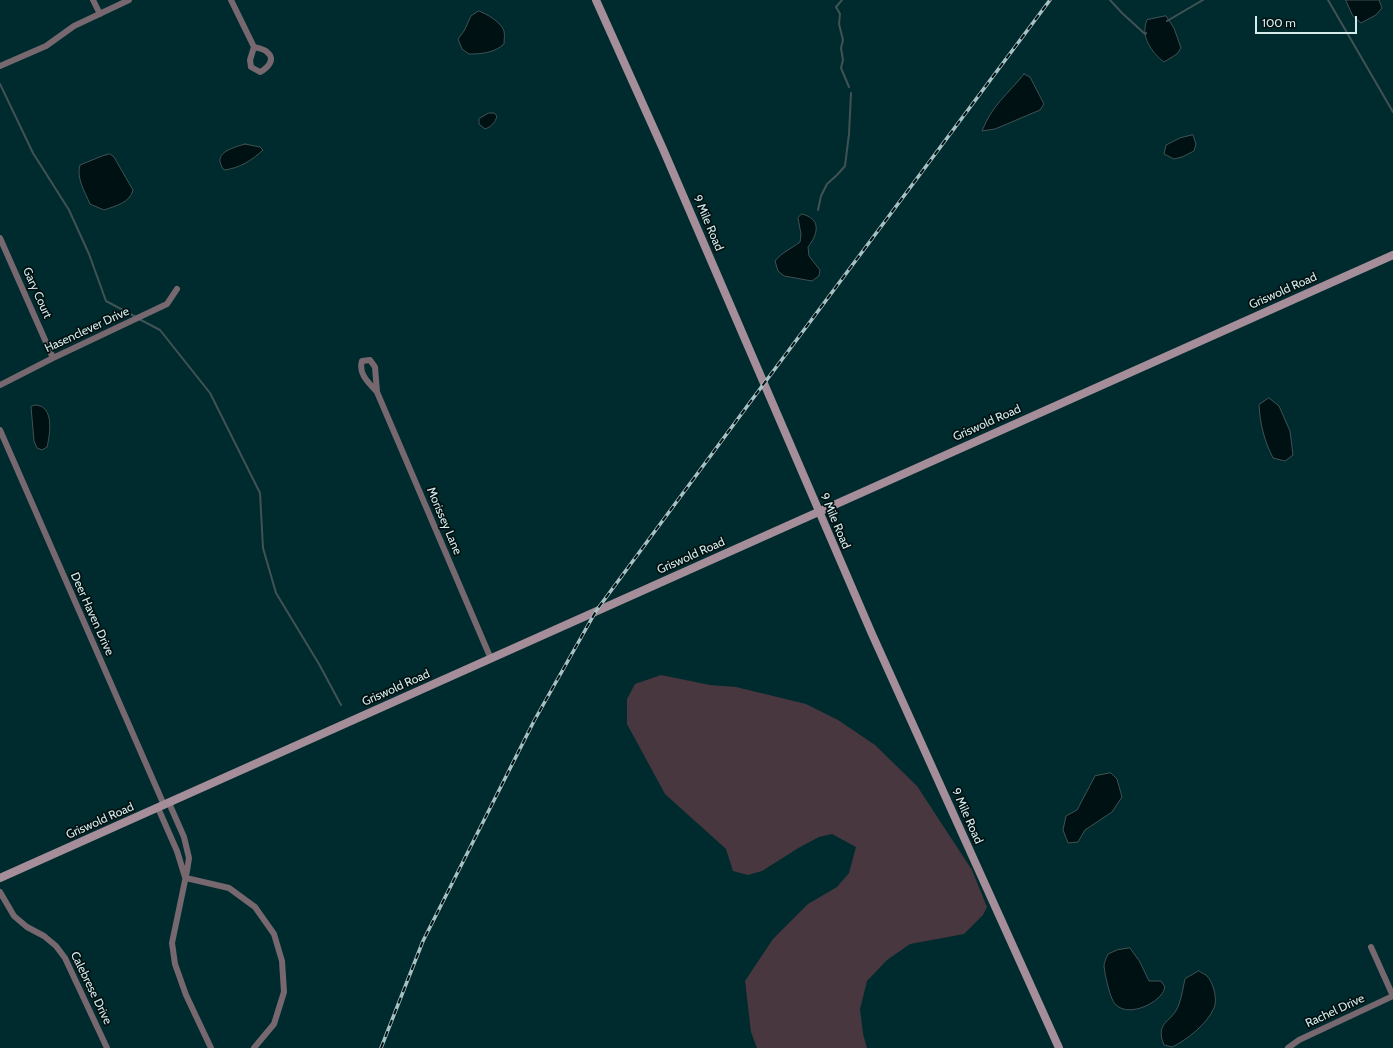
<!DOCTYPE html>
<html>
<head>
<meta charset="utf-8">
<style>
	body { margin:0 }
	#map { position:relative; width:1393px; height:1048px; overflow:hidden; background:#002b2e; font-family:Cabin,sans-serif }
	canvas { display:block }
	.scale { position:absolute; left:1255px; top:16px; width:102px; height:18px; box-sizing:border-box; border:2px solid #d4eaeb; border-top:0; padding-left:5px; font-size:12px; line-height:14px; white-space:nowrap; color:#d4eaeb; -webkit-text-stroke:3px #021112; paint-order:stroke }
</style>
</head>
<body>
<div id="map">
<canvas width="1393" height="1048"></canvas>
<div class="scale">100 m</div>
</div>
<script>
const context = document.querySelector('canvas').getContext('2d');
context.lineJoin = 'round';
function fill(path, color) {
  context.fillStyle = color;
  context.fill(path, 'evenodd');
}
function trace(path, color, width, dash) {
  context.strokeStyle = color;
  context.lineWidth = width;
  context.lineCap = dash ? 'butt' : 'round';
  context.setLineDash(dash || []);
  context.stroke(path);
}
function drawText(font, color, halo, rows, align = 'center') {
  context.font = font + ' Cabin,sans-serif';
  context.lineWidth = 3.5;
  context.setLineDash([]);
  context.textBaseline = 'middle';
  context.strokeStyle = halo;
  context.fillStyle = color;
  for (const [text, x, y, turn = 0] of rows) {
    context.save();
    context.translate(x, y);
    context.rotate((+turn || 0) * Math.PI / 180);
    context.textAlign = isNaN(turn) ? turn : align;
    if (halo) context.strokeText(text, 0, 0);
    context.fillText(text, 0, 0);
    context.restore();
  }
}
const green = new Path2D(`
	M 661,675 L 710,685 L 736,687 L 806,704 L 838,720 L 875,745 L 917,786 L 972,870 L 987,907 L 983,915 L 964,934 L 910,944 L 887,960 L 867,981 L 860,1009 L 863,1034 L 867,1048 L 757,1048 L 751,1032 L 745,981 L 773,939 L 808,904 L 837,887 L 849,873 L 856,847 L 832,834 L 819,837 L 800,847 L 762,871 L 748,875 L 733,871 L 726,849 L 665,794 L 627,724 L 627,699 L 635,684 Z`);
const water = new Path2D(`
	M 1346,0 L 1379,0 L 1382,8 L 1376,15 L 1361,23 L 1353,16 Z
	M 479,11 C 487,14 501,22 504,31 C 505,36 504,40 504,44 C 494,53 482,54 469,54 L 462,49 L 458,39 L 464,31 L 471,16 Z
	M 1166,16 L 1174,28 L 1181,48 L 1177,54 L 1164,62 C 1151,52 1140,36 1147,20 Z
	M 1024,74 L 1030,77 L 1044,104 L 1040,110 L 995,129 L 982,131 C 992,105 1008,94 1024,74 Z
	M 489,113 L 494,113 L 497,116 C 495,123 492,126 485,129 L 479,124 L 479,119 Z
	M 1193,135 L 1196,144 L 1194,151 L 1182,157 L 1174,159 L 1164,154 L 1166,145 L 1180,138 Z
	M 245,144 L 260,147 L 263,150 C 251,161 240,168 224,170 C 211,153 232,148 245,144 Z
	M 110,154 L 114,157 L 133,190 C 130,203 115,206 104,210 L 90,204 C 85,192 76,178 80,165 L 102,156 Z
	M 802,214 C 822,219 818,234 808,247 L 809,256 L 820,270 L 819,276 L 812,281 L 784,276 L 778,271 L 775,261 C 782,252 791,249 800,242 L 801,234 L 798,218 Z
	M 1269,398 L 1279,406 L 1290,431 L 1293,455 L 1285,461 L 1273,458 C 1264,440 1260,424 1259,405 Z
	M 35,405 C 55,405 50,435 47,447 L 42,450 L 37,448 L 34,441 L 31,407 Z
	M 1111,773 L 1117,779 L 1122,797 L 1112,812 L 1085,830 L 1078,842 L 1068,843 L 1063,830 L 1066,816 L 1077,810 L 1095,776 Z
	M 1130,948 L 1140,962 L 1149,981 L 1161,981 L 1165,987 C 1164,990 1163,993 1161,995 C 1152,1006 1128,1016 1116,1005 C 1110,1000 1105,975 1104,966 C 1104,963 1106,958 1108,954 L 1117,950 Z
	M 1199,971 C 1201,973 1205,974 1207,976 C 1213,982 1218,999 1214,1008 C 1207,1024 1187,1040 1172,1047 L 1164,1045 C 1154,1021 1173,1023 1179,1004 C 1182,996 1183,987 1185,979 Z`);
const stream = new Path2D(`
	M 842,0 L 836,7 L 840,14 L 839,24 L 843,40 L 841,48 L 843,60 L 841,68 L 849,87
	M 1110,0 L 1122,13 L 1145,34 L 1146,33
	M 1328,0 L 1393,112
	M 1167,21 L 1203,0
	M 0,84 L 33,153 L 69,210 L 89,254 L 106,301 L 136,317
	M 818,210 L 821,196 L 827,184 L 837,175 L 845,166 L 849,134 L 851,93
	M 139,319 L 160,330 L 210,393 L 260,493 L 263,548 L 276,593 L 319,664 L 341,705`);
const street = new Path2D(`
	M 93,0 L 100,14
	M 231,0 L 254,47 L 250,60 L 251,67 L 260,72 C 268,68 276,59 267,52 C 264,49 258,48 254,47
	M 0,66 L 46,46 L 74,26 L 129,0
	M 0,238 L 53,358
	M 0,385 L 53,358 L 167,304 L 177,289
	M 377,392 L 375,367 L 370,360 L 362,361 C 358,374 369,383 377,392 L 491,659
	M 0,430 L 164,805
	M 169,803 L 184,837 L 189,858 L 187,871 L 172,943 L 175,964 L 186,995 L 211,1048
	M 158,808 L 177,851 L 185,877
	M 186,878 L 229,888 L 255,907 L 274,934 L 282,961 L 284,992 L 274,1024 L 254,1048
	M 0,892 L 14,916 L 27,927 L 44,936 L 56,946 L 65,958 L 107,1048
	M 1371,947 L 1393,996
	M 1288,1048 L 1299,1040 L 1393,996`);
const secondary = new Path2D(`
	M 596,0 L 663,149 L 872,634 L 1059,1048
	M 0,878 L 1393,255`);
const rail = new Path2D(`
	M 381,1048 L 423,941 L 534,721 L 596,611 L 751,401 L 1050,0`);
const streetNames = [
	["9 Mile Road",708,223,67],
	["Griswold Road",1283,291,-24],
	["Gary Court",37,293,66],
	["Hasenclever Drive",87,330,-25],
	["Griswold Road",987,423,-24],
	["Morissey Lane",444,521,67],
	["9 Mile Road",835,521,67],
	["Griswold Road",691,556,-24],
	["Deer Haven Drive",92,614,66],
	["Griswold Road",396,688,-24],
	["9 Mile Road",967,816,66],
	["Griswold Road",100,821,-24],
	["Calebrese Drive",91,988,64],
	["Rachel Drive",1335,1011,-25]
];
fill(green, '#49373f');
fill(water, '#001113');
trace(water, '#405254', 1);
trace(stream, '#405254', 2);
trace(street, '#76686e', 6);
trace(secondary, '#a58e99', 8);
trace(rail, '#a7c1c2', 3.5);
trace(rail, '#021112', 2, [6]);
drawText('12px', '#d4eaeb', '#021112', streetNames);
</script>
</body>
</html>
